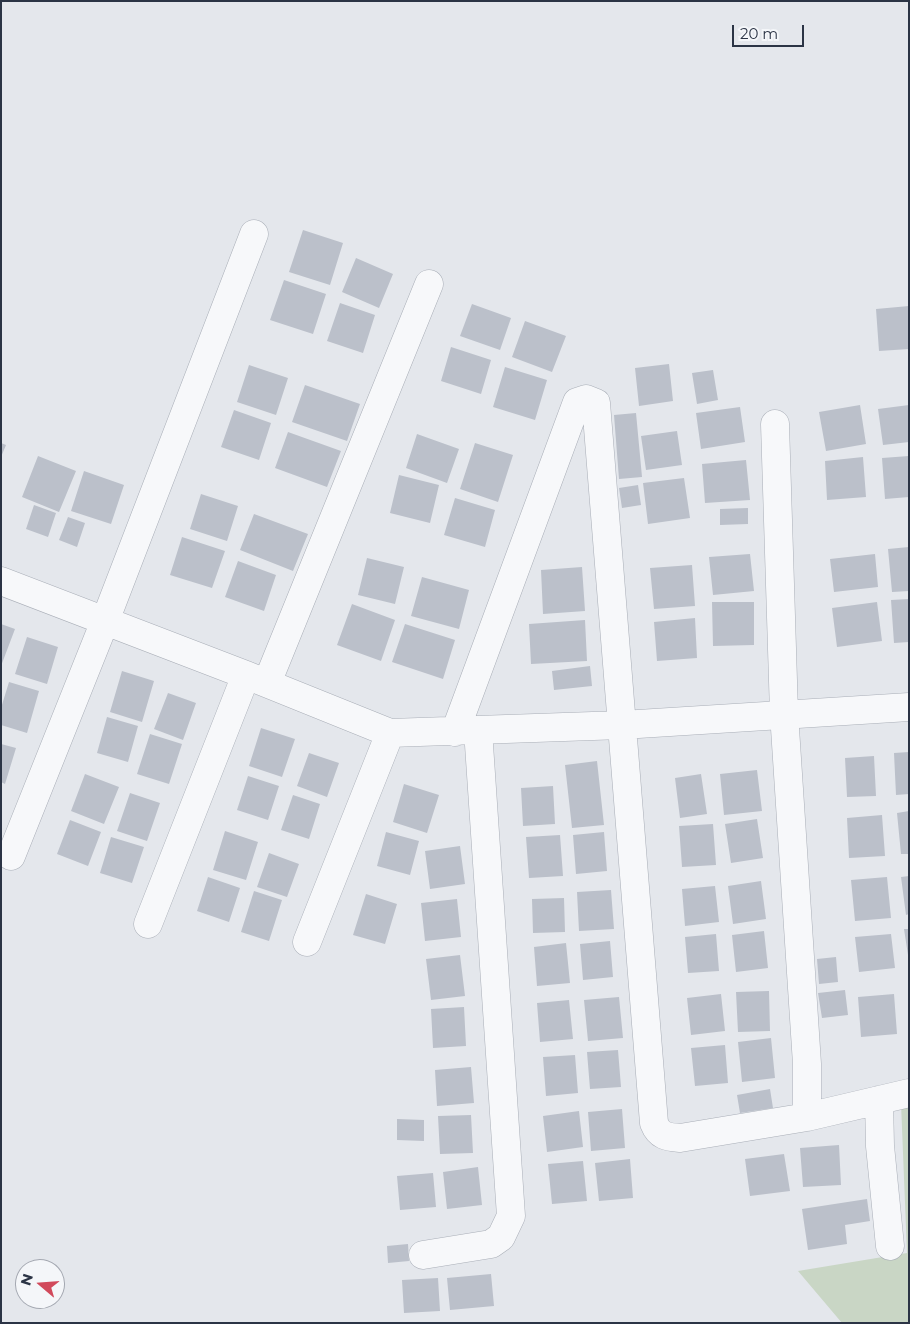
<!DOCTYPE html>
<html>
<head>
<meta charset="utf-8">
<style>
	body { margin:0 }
	#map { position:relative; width:910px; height:1324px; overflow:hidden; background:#e4e7ec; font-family:Montserrat,sans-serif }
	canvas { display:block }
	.frame { position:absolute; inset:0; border:2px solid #2b3445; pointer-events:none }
	.north { position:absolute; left:15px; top:1259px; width:50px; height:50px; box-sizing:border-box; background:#f4f6f9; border:1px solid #a4a8b1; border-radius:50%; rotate:288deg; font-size:14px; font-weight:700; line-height:20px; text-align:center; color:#2b3445 }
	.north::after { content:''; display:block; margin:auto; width:18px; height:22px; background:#d1495b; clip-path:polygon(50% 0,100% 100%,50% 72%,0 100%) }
	.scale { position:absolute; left:732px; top:25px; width:72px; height:22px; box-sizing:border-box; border:2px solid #2b3445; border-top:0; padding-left:6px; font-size:15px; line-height:18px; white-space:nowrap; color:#2b3445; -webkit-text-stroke:4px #f4f6f9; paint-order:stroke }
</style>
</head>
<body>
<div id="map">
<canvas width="910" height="1324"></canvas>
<div class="frame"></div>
<div class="north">N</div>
<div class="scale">20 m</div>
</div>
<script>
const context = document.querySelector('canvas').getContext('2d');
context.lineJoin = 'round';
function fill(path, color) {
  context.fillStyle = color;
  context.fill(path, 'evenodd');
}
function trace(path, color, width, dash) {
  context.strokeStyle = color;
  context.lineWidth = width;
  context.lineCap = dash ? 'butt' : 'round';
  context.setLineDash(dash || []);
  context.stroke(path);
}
const green = new Path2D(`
	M 909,1102 L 909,1323 L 842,1323 L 798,1271 L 907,1253 L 901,1103 Z`);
const building = new Path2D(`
	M 303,230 L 343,243 L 330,285 L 289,272 Z
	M 356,258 L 393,274 L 379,308 L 342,292 Z
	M 284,280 L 326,294 L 313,334 L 270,320 Z
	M 340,303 L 375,315 L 363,353 L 327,341 Z
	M 472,304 L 511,318 L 500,350 L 460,336 Z
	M 909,306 L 909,349 L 879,351 L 876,309 Z
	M 525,321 L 566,336 L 552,372 L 512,357 Z
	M 451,347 L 491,360 L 481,394 L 441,381 Z
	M 669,364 L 673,401 L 639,406 L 635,368 Z
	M 249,365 L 288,378 L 276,415 L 237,402 Z
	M 505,367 L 547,380 L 535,420 L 493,407 Z
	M 713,370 L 718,400 L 697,404 L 692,373 Z
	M 305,385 L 360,404 L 347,441 L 292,422 Z
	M 860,405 L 866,444 L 826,451 L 819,412 Z
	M 909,405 L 909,442 L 883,445 L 878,409 Z
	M 740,407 L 745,442 L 701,449 L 696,413 Z
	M 234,410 L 271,423 L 259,460 L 221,447 Z
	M 636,413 L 642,477 L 619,479 L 614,415 Z
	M 677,431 L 682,465 L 646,470 L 641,436 Z
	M 288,432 L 341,451 L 327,487 L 275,468 Z
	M 417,434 L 459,449 L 447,483 L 406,468 Z
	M 1,443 L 6,445 L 1,457 Z
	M 475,443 L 513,455 L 498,502 L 460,489 Z
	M 38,456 L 76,471 L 59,512 L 22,497 Z
	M 909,456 L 909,497 L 885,499 L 882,458 Z
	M 863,457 L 866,497 L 827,500 L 825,461 Z
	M 746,460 L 750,500 L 705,503 L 702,464 Z
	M 84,471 L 124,485 L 111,524 L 71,511 Z
	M 399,475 L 439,485 L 430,523 L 390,513 Z
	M 684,478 L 690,518 L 648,524 L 643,483 Z
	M 638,485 L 641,505 L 622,508 L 619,488 Z
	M 201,494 L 238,506 L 227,541 L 190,529 Z
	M 455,498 L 495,510 L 485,547 L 444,535 Z
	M 34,505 L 56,513 L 48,537 L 26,529 Z
	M 748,508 L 748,524 L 720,525 L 720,509 Z
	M 254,514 L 308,534 L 293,571 L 240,550 Z
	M 68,517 L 85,523 L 77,547 L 59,540 Z
	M 182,537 L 225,551 L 212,588 L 170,575 Z
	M 909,547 L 909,591 L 892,592 L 888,549 Z
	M 750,554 L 754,591 L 713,595 L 709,557 Z
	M 875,554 L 878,587 L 834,592 L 830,559 Z
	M 367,558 L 404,567 L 395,604 L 358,595 Z
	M 238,561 L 276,575 L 264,611 L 225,597 Z
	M 692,565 L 695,606 L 654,609 L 650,568 Z
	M 582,567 L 585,611 L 543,614 L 541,570 Z
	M 422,577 L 469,590 L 459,629 L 411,616 Z
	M 909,599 L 909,642 L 894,643 L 891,600 Z
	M 712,602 L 754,602 L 754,645 L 713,646 Z
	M 877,602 L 882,641 L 837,647 L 832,608 Z
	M 352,604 L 395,620 L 381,661 L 337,645 Z
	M 695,618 L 697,658 L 657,661 L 654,622 Z
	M 585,620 L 587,661 L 531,664 L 529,624 Z
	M 1,624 L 15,629 L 1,666 Z
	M 405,624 L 455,640 L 443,679 L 392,662 Z
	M 27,637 L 58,647 L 47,684 L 15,674 Z
	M 590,666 L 592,686 L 554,690 L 552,671 Z
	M 122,671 L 154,681 L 142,722 L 110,712 Z
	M 9,682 L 39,691 L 27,733 L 1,725 L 1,708 Z
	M 168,693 L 196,703 L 183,740 L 154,729 Z
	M 107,717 L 138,726 L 128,762 L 97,753 Z
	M 261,728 L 295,739 L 282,777 L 249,766 Z
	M 150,734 L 182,744 L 169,784 L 137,774 Z
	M 1,744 L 16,748 L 5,784 L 1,782 Z
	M 909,752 L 909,794 L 896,795 L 894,753 Z
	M 309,753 L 339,763 L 327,797 L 297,786 Z
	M 874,756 L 876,796 L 847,797 L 845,758 Z
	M 597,761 L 604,825 L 572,828 L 565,765 Z
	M 757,770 L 762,811 L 724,815 L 720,774 Z
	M 85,774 L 119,787 L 104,824 L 71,811 Z
	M 701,774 L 707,814 L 680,818 L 675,778 Z
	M 248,776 L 279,786 L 268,820 L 237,810 Z
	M 404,784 L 439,795 L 427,833 L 393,822 Z
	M 553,786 L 555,824 L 523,826 L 521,788 Z
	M 130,793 L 160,803 L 147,841 L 117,831 Z
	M 293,795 L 320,804 L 309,839 L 281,830 Z
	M 909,811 L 909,854 L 901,854 L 897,813 Z
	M 882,815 L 885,856 L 849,858 L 847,818 Z
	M 757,819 L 763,858 L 731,863 L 725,824 Z
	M 70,820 L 101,832 L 88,866 L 57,854 Z
	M 713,824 L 716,865 L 682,867 L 679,826 Z
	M 225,831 L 258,842 L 246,880 L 213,870 Z
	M 386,832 L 419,841 L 410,875 L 377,866 Z
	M 604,832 L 607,871 L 576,874 L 573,835 Z
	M 560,835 L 563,876 L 529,878 L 526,837 Z
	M 111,837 L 144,847 L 132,883 L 100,873 Z
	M 460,846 L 465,884 L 430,889 L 425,851 Z
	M 269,853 L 299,864 L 287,897 L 257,887 Z
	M 909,876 L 909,914 L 906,915 L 901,877 Z
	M 208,877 L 240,888 L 229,922 L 197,911 Z
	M 887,877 L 891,918 L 855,921 L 851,880 Z
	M 761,881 L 766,919 L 733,924 L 728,886 Z
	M 715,886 L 719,922 L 685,926 L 682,889 Z
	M 611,890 L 614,929 L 579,931 L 577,892 Z
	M 254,891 L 282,900 L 269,941 L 241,932 Z
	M 366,894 L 397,904 L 385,944 L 353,935 Z
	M 564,898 L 565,932 L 533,933 L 532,899 Z
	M 457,899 L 461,937 L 425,941 L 421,903 Z
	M 904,929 L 909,929 L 909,955 L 908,955 Z
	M 764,931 L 768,968 L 736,972 L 732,935 Z
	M 716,934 L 719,971 L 688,973 L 685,937 Z
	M 891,934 L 895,968 L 859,972 L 855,937 Z
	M 610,941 L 613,977 L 583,980 L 580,944 Z
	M 566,943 L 570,983 L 537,986 L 534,947 Z
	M 460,955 L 465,996 L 431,1000 L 426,959 Z
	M 836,957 L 838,982 L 819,984 L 817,959 Z
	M 845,990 L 848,1015 L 822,1018 L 818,993 Z
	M 769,991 L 770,1031 L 738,1032 L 736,992 Z
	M 721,994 L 725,1031 L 691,1035 L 687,998 Z
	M 894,994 L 897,1034 L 861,1037 L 858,997 Z
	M 619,997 L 623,1038 L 588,1041 L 584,1000 Z
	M 569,1000 L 573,1039 L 540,1042 L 537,1003 Z
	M 464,1007 L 466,1046 L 433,1048 L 431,1009 Z
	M 771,1038 L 775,1078 L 742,1082 L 738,1042 Z
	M 725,1045 L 728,1083 L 695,1086 L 691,1048 Z
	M 618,1050 L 621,1087 L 590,1089 L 587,1052 Z
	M 575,1055 L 578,1093 L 546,1096 L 543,1057 Z
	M 471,1067 L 474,1103 L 437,1106 L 435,1070 Z
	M 770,1089 L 773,1108 L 740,1113 L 737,1095 Z
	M 622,1109 L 625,1148 L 591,1151 L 588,1112 Z
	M 579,1111 L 583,1147 L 547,1152 L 543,1116 Z
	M 471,1115 L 473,1153 L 440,1154 L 438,1116 Z
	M 397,1119 L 424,1120 L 424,1141 L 397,1140 Z
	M 839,1145 L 841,1185 L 803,1187 L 800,1148 Z
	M 784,1154 L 790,1191 L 750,1196 L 745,1159 Z
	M 630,1159 L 633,1198 L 599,1201 L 595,1163 Z
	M 583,1161 L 587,1201 L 552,1204 L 548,1164 Z
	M 478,1167 L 482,1205 L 447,1209 L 443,1172 Z
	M 433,1173 L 436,1207 L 400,1210 L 397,1176 Z
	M 867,1199 L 870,1221 L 845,1225 L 847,1244 L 808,1250 L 802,1209 Z
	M 408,1244 L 409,1261 L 388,1263 L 387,1246 Z
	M 491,1274 L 494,1306 L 450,1310 L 447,1278 Z
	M 438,1278 L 440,1311 L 404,1313 L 402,1280 Z`);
const street = new Path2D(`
	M 775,424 L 784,713 L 807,1064 L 807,1117
	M 1,581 L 246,675 L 390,733 L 622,725 L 909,707
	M 267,683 L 429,284
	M 455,732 L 577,402 L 586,399 L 596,403 L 654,1123 C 659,1136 667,1137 680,1138 L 807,1117 L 909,1093
	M 11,856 L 105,621 L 254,234
	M 148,924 L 246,675
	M 307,942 L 390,733
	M 879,1100 L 880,1146 L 890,1246
	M 423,1255 L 491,1244 L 501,1237 L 511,1216 L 478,730`);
fill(green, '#c9d6c5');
fill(building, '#bbc0ca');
trace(street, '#a9aeb7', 29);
trace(street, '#f7f8fa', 28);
</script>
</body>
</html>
